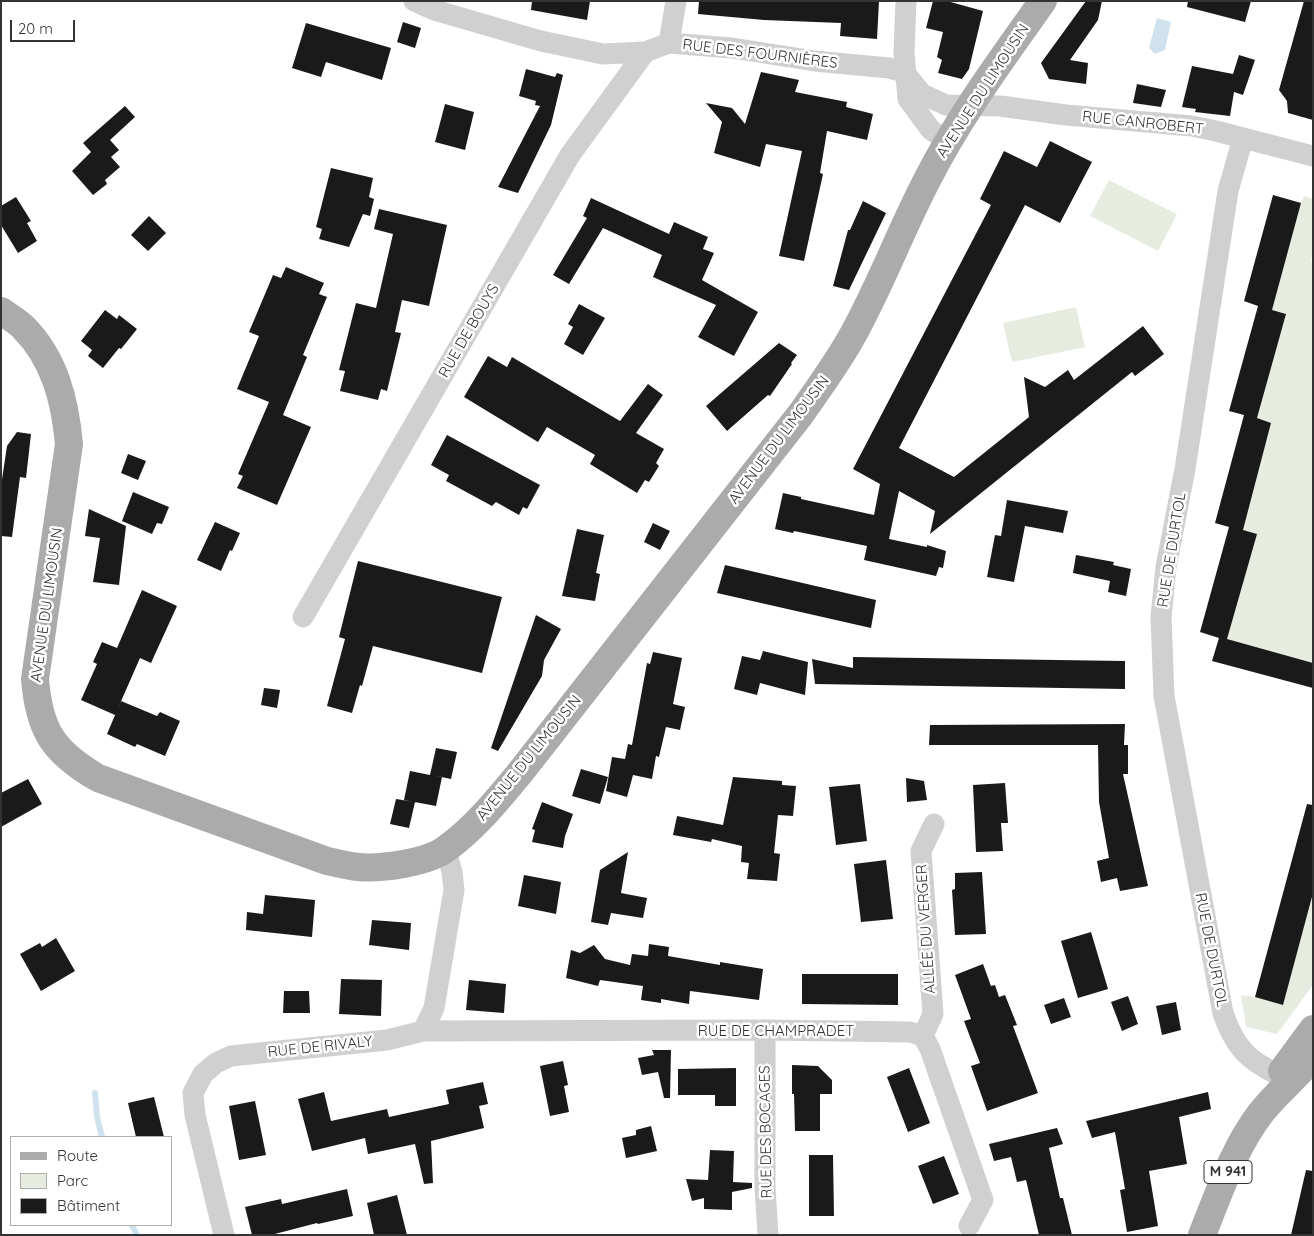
<!DOCTYPE html>
<html>
<head>
<meta charset="utf-8">
<style>
	body { margin:0 }
	#map { position:relative; width:1314px; height:1236px; overflow:hidden; background:#fff; font-family:Quicksand,sans-serif }
	canvas { display:block }
	.frame { position:absolute; inset:0; border:2px solid #333; pointer-events:none }
	.legend { position:absolute; left:10px; top:1136px; width:162px; height:90px; box-sizing:border-box; background:#fff; border:1px solid #adadad; margin:0; padding:6px 9px; list-style:none; font-size:15px; color:#333 }
	.legend li { display:flex; align-items:center; gap:10px; height:25px }
	.legend b { width:25px; border:1px solid #adadad }
	.scale { position:absolute; left:10px; top:20px; width:65px; height:22px; box-sizing:border-box; border:2px solid #333; border-top:0; padding-left:6px; font-size:15px; line-height:18px; white-space:nowrap; color:#333; -webkit-text-stroke:4px #fff; paint-order:stroke }
</style>
</head>
<body>
<div id="map">
<canvas width="1314" height="1236"></canvas>
<div class="frame"></div>
<ul class="legend">
<li><b style="height:6px;background:#ababab"></b>Route</li>
<li><b style="height:14px;background:#e6ecdf"></b>Parc</li>
<li><b style="height:14px;background:#1a1a1a"></b>Bâtiment</li>
</ul>
<div class="scale">20 m</div>
</div>
<script>
const context = document.querySelector('canvas').getContext('2d');
context.lineJoin = 'round';
function fill(path, color) {
  context.fillStyle = color;
  context.fill(path, 'evenodd');
}
function trace(path, color, width, dash) {
  context.strokeStyle = color;
  context.lineWidth = width;
  context.lineCap = dash ? 'butt' : 'round';
  context.setLineDash(dash || []);
  context.stroke(path);
}
function drawText(font, color, halo, rows, align = 'center') {
  context.font = font + ' Quicksand,sans-serif';
  context.lineWidth = 5;
  context.setLineDash([]);
  context.textBaseline = 'middle';
  context.strokeStyle = halo;
  context.fillStyle = color;
  for (const [text, x, y, turn = 0] of rows) {
    context.save();
    context.translate(x, y);
    context.rotate((+turn || 0) * Math.PI / 180);
    context.textAlign = isNaN(turn) ? turn : align;
    if (halo) context.strokeText(text, 0, 0);
    context.fillText(text, 0, 0);
    context.restore();
  }
}
const green = new Path2D(`
	M 1109,180 L 1177,214 L 1158,251 L 1090,216 Z
	M 1304,196 L 1313,199 L 1313,253 L 1311,262 L 1313,263 L 1313,663 L 1227,639 L 1257,534 L 1243,530 L 1271,423 L 1257,418 L 1286,314 L 1272,310 L 1301,203 Z
	M 1076,307 L 1085,347 L 1012,362 L 1003,323 Z
	M 1313,893 L 1313,985 L 1277,1034 L 1246,1027 L 1241,995 L 1255,997 Z`);
const water = new Path2D(`
	M 1157,18 L 1171,22 L 1165,50 L 1155,54 L 1149,48 Z`);
const stream = new Path2D(`
	M 95,1093 L 97,1117 L 102,1137
	M 132,1225 L 137,1235`);
const building = new Path2D(`
	M 532,1 L 590,1 L 587,20 L 531,10 Z
	M 699,1 L 879,1 L 877,39 L 840,36 L 841,23 L 764,20 L 698,14 Z
	M 933,1 L 947,1 L 983,11 L 969,69 L 962,79 L 938,73 L 942,60 L 937,57 L 943,32 L 926,28 Z
	M 1086,1 L 1102,1 L 1098,20 L 1070,60 L 1088,63 L 1086,84 L 1049,79 L 1041,63 Z
	M 1188,1 L 1251,1 L 1245,22 L 1187,7 Z
	M 1304,1 L 1313,1 L 1313,120 L 1288,113 L 1287,101 L 1279,90 Z
	M 403,22 L 421,28 L 415,48 L 397,42 Z
	M 306,23 L 391,48 L 382,80 L 326,62 L 321,77 L 292,68 Z
	M 1239,55 L 1255,60 L 1243,95 L 1234,92 L 1230,116 L 1195,112 L 1196,109 L 1182,107 L 1192,66 L 1233,74 Z
	M 526,69 L 555,77 L 557,73 L 563,75 L 551,125 L 518,193 L 498,187 L 540,106 L 535,105 L 536,101 L 519,96 Z
	M 761,72 L 799,80 L 795,92 L 847,102 L 846,107 L 873,114 L 867,140 L 827,131 L 820,173 L 823,174 L 804,261 L 779,256 L 802,151 L 766,144 L 760,167 L 714,153 L 722,122 L 706,103 L 732,108 L 745,124 Z
	M 1137,84 L 1166,90 L 1161,107 L 1133,103 Z
	M 445,104 L 474,112 L 465,150 L 435,142 Z
	M 125,106 L 135,117 L 110,140 L 119,150 L 111,157 L 120,167 L 105,180 L 107,184 L 93,195 L 72,171 L 91,152 L 83,143 Z
	M 1050,141 L 1092,162 L 1060,223 L 1025,205 L 899,448 L 954,477 L 1029,417 L 1024,377 L 1045,387 L 1068,370 L 1074,380 L 1143,326 L 1164,354 L 1135,376 L 1132,372 L 930,534 L 935,511 L 899,491 L 889,539 L 927,547 L 927,545 L 946,551 L 943,568 L 939,567 L 936,576 L 864,560 L 867,546 L 794,531 L 793,533 L 775,529 L 783,493 L 801,497 L 801,499 L 874,515 L 880,484 L 853,469 L 991,205 L 980,199 L 1004,151 L 1037,167 Z
	M 331,168 L 373,178 L 369,197 L 374,199 L 370,216 L 363,214 L 349,247 L 319,239 L 322,229 L 316,227 Z
	M 1273,195 L 1301,203 L 1272,310 L 1286,314 L 1257,418 L 1271,423 L 1243,530 L 1257,534 L 1227,639 L 1313,663 L 1313,688 L 1212,661 L 1219,638 L 1200,632 L 1229,527 L 1215,523 L 1244,415 L 1229,411 L 1258,306 L 1244,301 Z
	M 16,197 L 31,221 L 27,223 L 37,241 L 18,253 L 1,225 L 1,206 Z
	M 591,198 L 669,234 L 674,222 L 708,237 L 703,249 L 714,253 L 702,280 L 758,312 L 734,356 L 698,337 L 716,305 L 653,277 L 662,255 L 603,228 L 569,284 L 553,275 L 587,218 L 583,216 Z
	M 863,201 L 886,213 L 849,290 L 833,286 L 848,230 L 850,230 Z
	M 379,209 L 447,225 L 429,306 L 402,300 L 395,332 L 401,333 L 387,391 L 381,389 L 378,400 L 340,391 L 345,371 L 339,370 L 356,303 L 376,308 L 393,234 L 374,229 Z
	M 149,216 L 166,233 L 148,251 L 131,235 Z
	M 286,267 L 324,283 L 319,294 L 327,297 L 303,355 L 307,357 L 283,415 L 311,427 L 277,505 L 237,488 L 243,476 L 238,474 L 269,402 L 237,389 L 259,336 L 249,332 L 273,275 L 281,278 Z
	M 579,304 L 605,318 L 583,355 L 564,344 L 573,327 L 568,324 Z
	M 105,310 L 117,319 L 119,315 L 137,329 L 121,349 L 119,348 L 103,368 L 88,356 L 92,350 L 81,341 Z
	M 779,343 L 797,355 L 791,363 L 792,364 L 770,396 L 768,395 L 727,431 L 706,406 Z
	M 488,356 L 507,367 L 512,357 L 620,421 L 648,384 L 663,395 L 636,433 L 664,449 L 656,463 L 659,466 L 649,482 L 645,480 L 637,493 L 590,464 L 595,455 L 547,427 L 538,442 L 464,397 Z
	M 17,432 L 31,434 L 26,478 L 20,477 L 12,537 L 1,536 L 1,486 L 7,446 Z
	M 447,435 L 540,485 L 527,509 L 523,507 L 519,515 L 496,502 L 492,506 L 446,481 L 449,475 L 431,465 Z
	M 128,454 L 146,461 L 138,480 L 121,473 Z
	M 133,492 L 169,507 L 162,524 L 157,523 L 152,534 L 122,521 Z
	M 1007,500 L 1068,511 L 1063,533 L 1025,526 L 1014,582 L 987,577 L 995,535 L 1001,536 Z
	M 89,509 L 126,526 L 119,585 L 93,582 L 100,538 L 85,536 Z
	M 215,522 L 240,533 L 232,551 L 230,550 L 221,571 L 197,560 Z
	M 653,523 L 670,531 L 660,550 L 644,542 Z
	M 577,529 L 604,535 L 596,573 L 600,574 L 595,601 L 562,596 Z
	M 1076,555 L 1114,562 L 1113,565 L 1131,569 L 1126,596 L 1108,592 L 1110,581 L 1073,573 Z
	M 358,561 L 502,597 L 482,673 L 373,646 L 362,686 L 360,685 L 352,713 L 327,706 L 345,639 L 339,637 Z
	M 725,565 L 876,600 L 871,628 L 717,593 Z
	M 142,590 L 177,606 L 151,663 L 140,658 L 115,715 L 81,700 L 97,664 L 93,662 L 102,642 L 117,648 Z
	M 536,615 L 561,629 L 544,660 L 542,676 L 498,751 L 491,748 Z
	M 763,651 L 808,662 L 805,695 L 760,683 L 757,695 L 734,689 L 742,656 L 760,660 Z
	M 653,652 L 682,658 L 673,704 L 685,707 L 680,730 L 666,727 L 659,757 L 656,756 L 652,779 L 633,775 L 627,797 L 606,791 L 612,757 L 625,759 L 628,744 L 632,745 L 647,663 L 650,664 Z
	M 853,657 L 1125,661 L 1125,689 L 815,684 L 812,659 L 853,668 Z
	M 264,688 L 280,690 L 277,708 L 261,705 Z
	M 121,701 L 157,716 L 160,712 L 180,721 L 165,756 L 137,744 L 135,747 L 107,734 Z
	M 1125,724 L 1124,745 L 1128,745 L 1128,774 L 1123,774 L 1148,886 L 1120,891 L 1117,878 L 1101,882 L 1097,861 L 1109,858 L 1099,802 L 1098,745 L 929,745 L 930,725 Z
	M 436,748 L 457,752 L 451,779 L 432,775 L 442,777 L 436,806 L 404,800 L 410,771 L 430,775 Z
	M 581,769 L 608,777 L 600,804 L 572,796 Z
	M 733,777 L 782,781 L 782,785 L 796,786 L 793,816 L 778,815 L 774,853 L 780,854 L 777,881 L 747,879 L 749,863 L 741,862 L 742,846 L 712,839 L 711,842 L 673,835 L 677,816 L 723,825 Z
	M 906,778 L 924,781 L 927,800 L 907,802 Z
	M 28,779 L 42,804 L 1,827 L 1,793 Z
	M 1005,783 L 1008,823 L 1001,823 L 1003,851 L 976,852 L 973,785 Z
	M 860,784 L 867,841 L 836,845 L 829,787 Z
	M 396,799 L 415,802 L 409,828 L 390,824 Z
	M 542,802 L 573,814 L 565,836 L 563,848 L 532,842 L 535,830 L 532,829 Z
	M 1307,804 L 1313,805 L 1313,893 L 1283,1005 L 1255,997 Z
	M 628,852 L 621,893 L 647,898 L 643,918 L 611,913 L 608,925 L 591,922 L 600,870 Z
	M 886,860 L 893,919 L 861,922 L 854,864 Z
	M 982,872 L 986,934 L 955,935 L 952,890 L 955,889 L 955,873 Z
	M 524,875 L 561,882 L 556,914 L 518,906 Z
	M 265,895 L 315,900 L 312,937 L 246,930 L 247,912 L 263,914 Z
	M 372,920 L 411,923 L 409,950 L 369,945 Z
	M 1091,932 L 1108,989 L 1078,998 L 1061,941 Z
	M 56,938 L 75,971 L 41,991 L 20,954 L 40,943 L 42,947 Z
	M 649,944 L 669,947 L 668,956 L 720,965 L 720,962 L 763,969 L 759,1000 L 690,991 L 689,1004 L 661,999 L 661,1003 L 641,1000 L 643,986 L 600,980 L 598,986 L 566,978 L 571,950 L 580,953 L 594,945 L 605,959 L 630,965 L 632,954 L 648,956 Z
	M 983,964 L 991,986 L 995,985 L 999,997 L 1005,995 L 1017,1025 L 1013,1026 L 1038,1093 L 987,1111 L 971,1066 L 980,1063 L 964,1021 L 971,1019 L 955,975 Z
	M 802,974 L 898,974 L 898,1005 L 802,1004 Z
	M 341,979 L 382,980 L 381,1016 L 339,1014 Z
	M 469,980 L 506,984 L 504,1013 L 466,1010 Z
	M 284,991 L 309,991 L 310,1013 L 283,1013 Z
	M 1128,996 L 1138,1024 L 1122,1031 L 1111,1002 Z
	M 1064,998 L 1071,1017 L 1051,1024 L 1044,1005 Z
	M 1176,1002 L 1181,1030 L 1162,1035 L 1156,1006 Z
	M 652,1050 L 671,1050 L 670,1098 L 664,1098 L 658,1072 L 642,1075 L 638,1058 L 654,1055 Z
	M 563,1061 L 568,1085 L 564,1086 L 569,1112 L 550,1116 L 540,1066 Z
	M 792,1065 L 818,1066 L 832,1080 L 832,1094 L 820,1094 L 820,1131 L 795,1131 L 794,1094 L 792,1094 Z
	M 736,1068 L 736,1106 L 715,1106 L 715,1095 L 678,1095 L 678,1069 Z
	M 909,1068 L 930,1123 L 908,1132 L 887,1077 Z
	M 483,1082 L 488,1104 L 479,1106 L 484,1128 L 431,1141 L 433,1183 L 424,1184 L 415,1144 L 368,1154 L 365,1138 L 312,1151 L 298,1099 L 324,1092 L 331,1121 L 387,1109 L 389,1117 L 449,1104 L 446,1090 Z
	M 1208,1092 L 1211,1109 L 1179,1117 L 1187,1164 L 1149,1171 L 1158,1226 L 1127,1232 L 1120,1190 L 1125,1189 L 1115,1132 L 1092,1138 L 1086,1121 Z
	M 154,1097 L 164,1137 L 136,1137 L 128,1103 Z
	M 255,1101 L 266,1155 L 239,1160 L 229,1106 Z
	M 651,1126 L 657,1151 L 626,1158 L 622,1138 L 636,1135 L 636,1130 Z
	M 1057,1128 L 1063,1144 L 1049,1148 L 1060,1198 L 1063,1198 L 1072,1235 L 1039,1235 L 1026,1180 L 1017,1182 L 1011,1157 L 994,1161 L 989,1144 Z
	M 710,1150 L 734,1151 L 733,1182 L 752,1183 L 752,1188 L 732,1192 L 732,1210 L 704,1209 L 704,1198 L 692,1201 L 686,1179 L 708,1180 Z
	M 809,1155 L 833,1155 L 834,1216 L 809,1216 Z
	M 944,1156 L 959,1194 L 933,1204 L 918,1166 Z
	M 1306,1170 L 1313,1171 L 1313,1235 L 1291,1235 Z
	M 347,1189 L 353,1216 L 318,1224 L 317,1223 L 271,1235 L 252,1235 L 245,1207 L 281,1199 L 282,1204 Z
	M 397,1195 L 407,1235 L 374,1235 L 367,1203 Z`);
const minor = new Path2D(`
	M 414,1 L 434,10 L 541,41 L 603,54 L 645,52 L 669,43 L 732,48 L 815,61 L 889,68 L 904,72
	M 906,1 L 904,52 L 908,99 L 931,130 L 948,141
	M 669,43 L 676,1
	M 904,72 L 922,94 L 946,105 L 1000,106 L 1066,115 L 1192,126 L 1216,131 L 1313,156
	M 1243,138 L 1228,191 L 1185,469 L 1166,567 L 1161,617 L 1164,696 L 1223,1013 C 1237,1054 1253,1063 1291,1081
	M 303,617 L 570,155 L 645,52
	M 765,1030 L 765,1187 L 768,1235
	M 423,1031 L 765,1030 L 910,1032 L 923,1036 L 930,1049 L 983,1200 L 969,1226
	M 923,1036 L 933,1014 L 921,851 L 934,824
	M 224,1235 L 195,1115 L 193,1093 L 203,1074 L 216,1063 L 231,1056 L 387,1040 L 423,1031 L 434,1008 L 454,890 L 452,872 L 446,850`);
const major = new Path2D(`
	M 1,311 C 8,316 17,321 23,327 C 55,359 65,401 69,444 L 35,679 C 39,730 53,752 98,778 L 327,861 C 337,863 348,866 358,867 C 381,869 428,863 447,848 C 475,828 497,800 519,774 L 800,415 C 817,391 835,366 850,340 C 879,289 899,234 926,182 C 958,118 1001,60 1043,1
	M 1282,1071 L 1313,1029
	M 1202,1235 C 1219,1193 1233,1150 1260,1114 C 1276,1093 1297,1077 1313,1057`);
const shields = [
	[1228,1172,48]
];
const shieldNames = [
	["M 941",1228,1172]
];
const streetNames = [
	["RUE DES FOURNIÈRES",760,54,7],
	["AVENUE DU LIMOUSIN",983,91,-57],
	["RUE CANROBERT",1143,123,6],
	["RUE DE BOUYS",469,331,-60],
	["AVENUE DU LIMOUSIN",779,440,-53],
	["RUE DE DURTOL",1172,550,-81],
	["AVENUE DU LIMOUSIN",47,605,-82],
	["AVENUE DU LIMOUSIN",529,758,-51],
	["ALLÉE DU VERGER",926,929,-94],
	["RUE DE DURTOL",1211,950,79],
	["RUE DE CHAMPRADET",776,1031],
	["RUE DE RIVALY",320,1047,-6],
	["RUE DES BOCAGES",766,1132,-91]
];
fill(green, '#e6ecdf');
fill(water, '#cfe2ee');
trace(stream, '#cfe2ee', 6);
fill(building, '#1a1a1a');
trace(minor, '#d0d0d0', 21);
trace(major, '#ababab', 28);
for (const [x, y, w] of shields) {
  const box = new Path2D();
  box.roundRect(x - w / 2, y - 11.5, w, 23, 4);
  context.fillStyle = '#fff';
  context.fill(box);
  trace(box, '#333', 1);
}
drawText('bold 14px', '#333', null, shieldNames);
drawText('15px', '#333', '#fff', streetNames);
</script>
</body>
</html>
